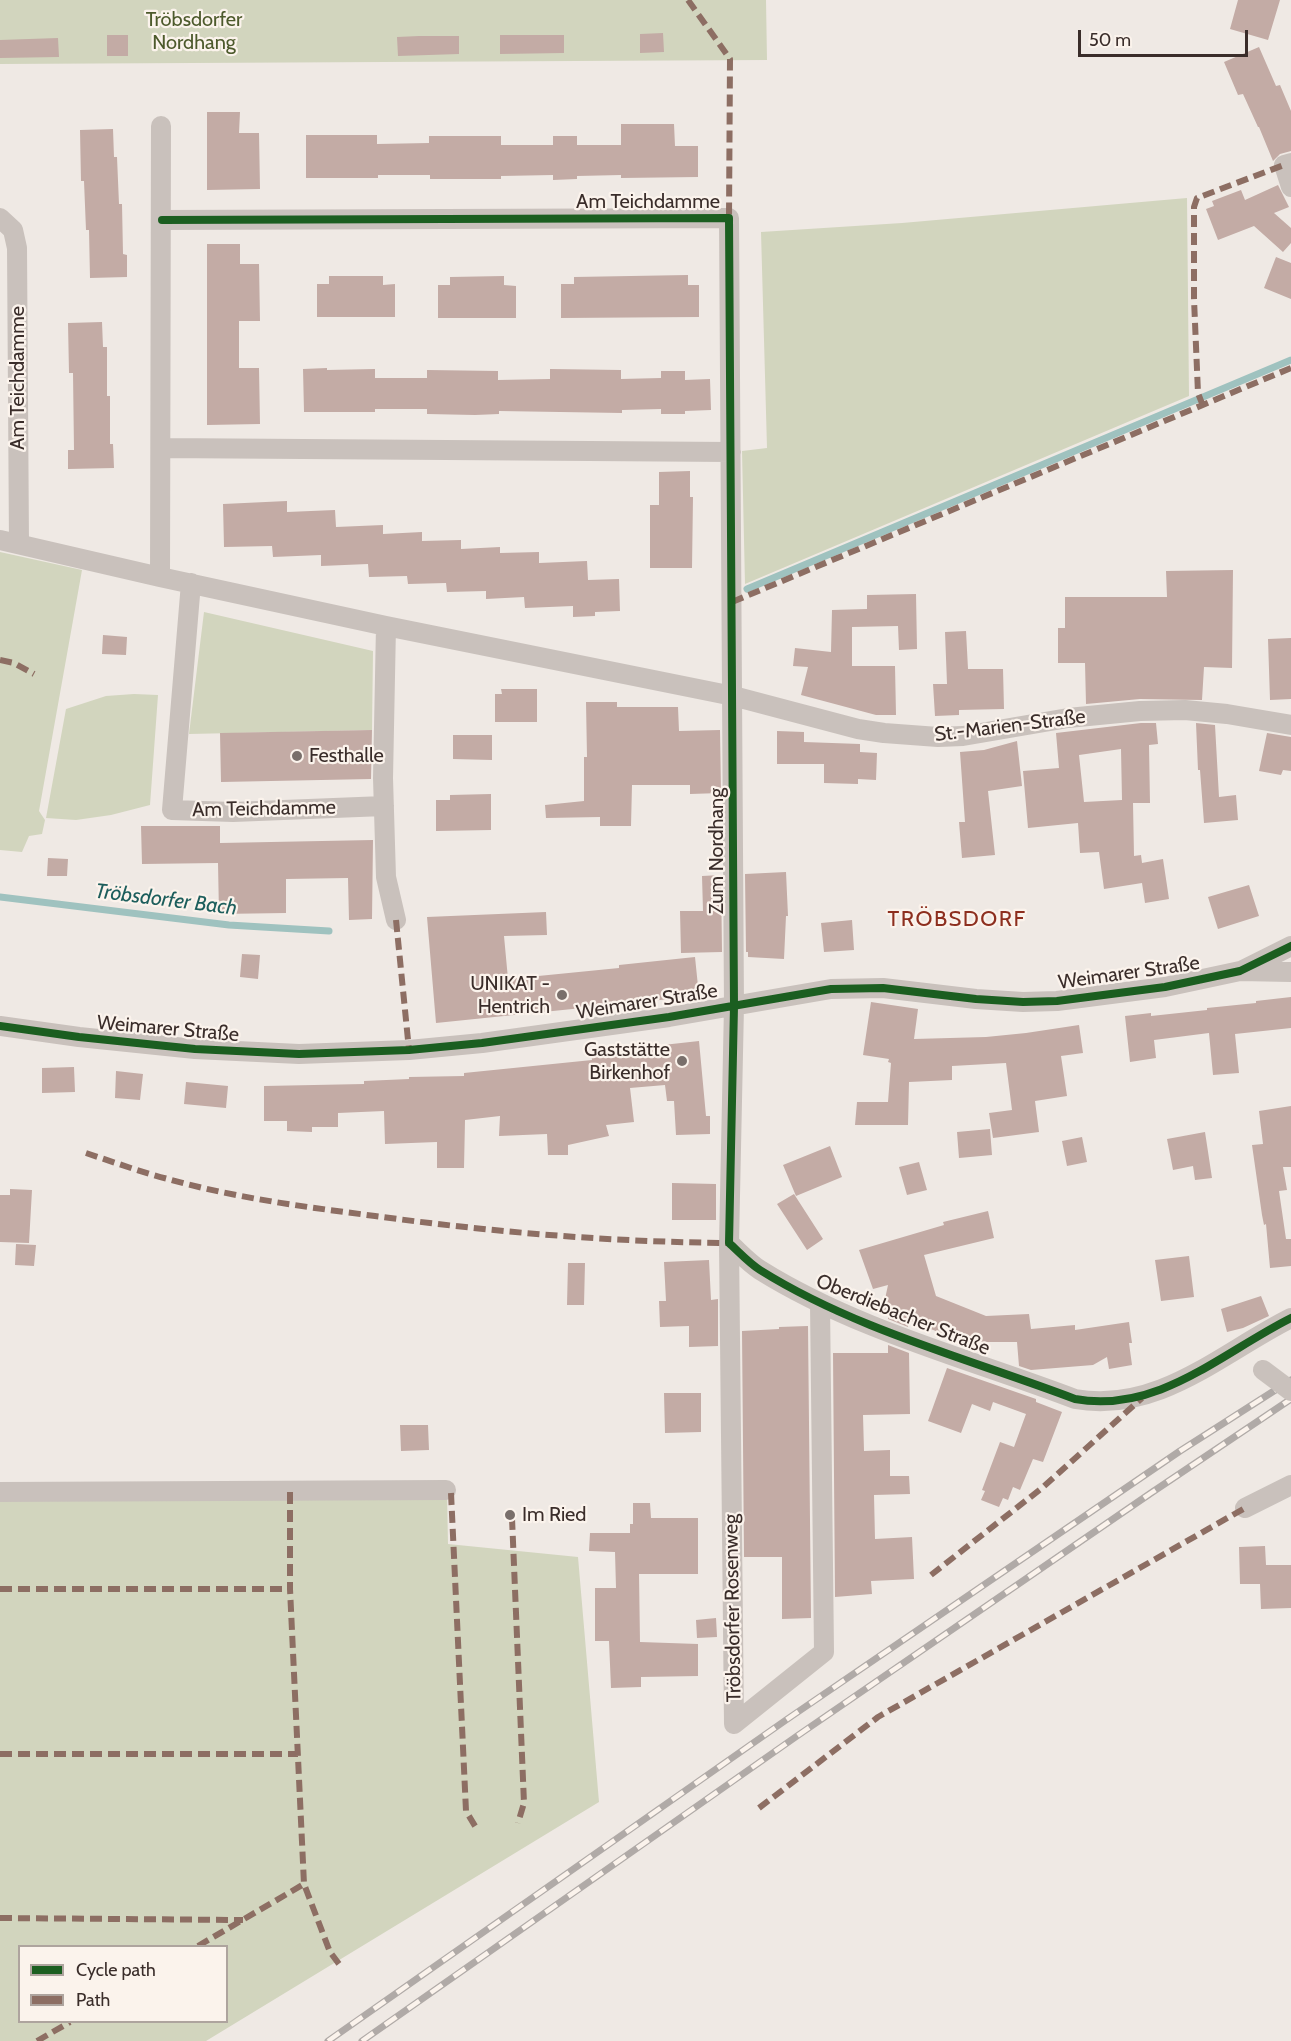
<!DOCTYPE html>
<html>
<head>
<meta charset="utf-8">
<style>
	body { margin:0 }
	#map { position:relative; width:1291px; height:2041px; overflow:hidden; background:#efe9e4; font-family:Cabin,sans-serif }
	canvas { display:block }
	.legend { position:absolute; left:18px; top:1945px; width:210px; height:78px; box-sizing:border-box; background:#fbf3ec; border:2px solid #aea49e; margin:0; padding:8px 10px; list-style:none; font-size:18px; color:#3a2d2a }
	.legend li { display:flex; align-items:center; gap:12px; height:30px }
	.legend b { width:30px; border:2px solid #aea49e }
	.scale { position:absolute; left:1078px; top:30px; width:170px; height:27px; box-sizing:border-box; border:3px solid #3a2d2a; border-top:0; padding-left:8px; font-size:18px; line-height:21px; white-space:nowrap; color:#3a2d2a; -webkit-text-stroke:4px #fbf3ec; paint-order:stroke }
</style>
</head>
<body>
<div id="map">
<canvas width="1291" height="2041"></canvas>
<ul class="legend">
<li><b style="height:8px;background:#1b5e20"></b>Cycle path</li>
<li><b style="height:8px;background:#8d6e63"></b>Path</li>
</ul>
<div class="scale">50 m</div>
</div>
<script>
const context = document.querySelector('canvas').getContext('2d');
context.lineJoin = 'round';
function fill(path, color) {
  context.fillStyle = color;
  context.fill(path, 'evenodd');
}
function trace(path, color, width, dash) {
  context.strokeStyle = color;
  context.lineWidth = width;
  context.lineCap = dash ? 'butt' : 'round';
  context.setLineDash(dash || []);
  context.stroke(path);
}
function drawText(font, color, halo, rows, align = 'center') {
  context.font = font + ' Cabin,sans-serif';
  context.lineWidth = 4.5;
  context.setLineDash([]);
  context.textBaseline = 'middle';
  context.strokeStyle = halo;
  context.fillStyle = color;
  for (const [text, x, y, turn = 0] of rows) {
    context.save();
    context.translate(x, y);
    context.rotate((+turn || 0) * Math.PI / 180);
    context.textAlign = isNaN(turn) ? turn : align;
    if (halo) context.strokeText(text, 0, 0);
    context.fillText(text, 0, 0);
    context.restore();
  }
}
const green = new Path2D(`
	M 0,0 L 766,0 L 767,60 L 0,64 Z
	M 1187,198 L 1189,396 L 745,584 L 742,451 L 767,448 L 761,232 L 902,223 Z
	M 0,552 L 82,570 L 39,811 L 45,820 L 42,834 L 29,836 L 22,852 L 0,850 Z
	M 204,612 L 373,651 L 372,730 L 189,734 Z
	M 134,694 L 158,695 L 150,805 L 111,815 L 76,820 L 46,818 L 66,709 L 106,696 Z
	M 447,1494 L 448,1544 L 578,1557 L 599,1802 L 206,2041 L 0,2041 L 0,1495 ZM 20,1946 L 226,1946 L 226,2022 L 20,2022 Z`);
const stream = new Path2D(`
	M 747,589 L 1291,360
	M 0,897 L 229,925 L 329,931`);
const building = new Path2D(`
	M 1238,0 L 1280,0 L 1268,40 L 1230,29 Z
	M 663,33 L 664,52 L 640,53 L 640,34 Z
	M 107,35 L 128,35 L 128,56 L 107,56 Z
	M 500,35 L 564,35 L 564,53 L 500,54 Z
	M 419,36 L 459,36 L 459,54 L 398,56 L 397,37 Z
	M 58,38 L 59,57 L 0,58 L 0,40 Z
	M 1259,47 L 1276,86 L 1280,85 L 1291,111 L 1291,151 L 1280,154 L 1273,161 L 1259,127 L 1258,127 L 1243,94 L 1238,95 L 1224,62 Z
	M 207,112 L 240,112 L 239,133 L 259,133 L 260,189 L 207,190 Z
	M 621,124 L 674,124 L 675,146 L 698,146 L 698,177 L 621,178 L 621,175 L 577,176 L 577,179 L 553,180 L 553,175 L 501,176 L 501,179 L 430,179 L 430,175 L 378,175 L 378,178 L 306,178 L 306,135 L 377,135 L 377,144 L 429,143 L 429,136 L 501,136 L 501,145 L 553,145 L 553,136 L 577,136 L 577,145 L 621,145 Z
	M 113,129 L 114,157 L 117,157 L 119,204 L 122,204 L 123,254 L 127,255 L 127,277 L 90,278 L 89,230 L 86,230 L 84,181 L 81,181 L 80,130 Z
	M 1278,185 L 1289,207 L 1274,213 L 1291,228 L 1291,243 L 1283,252 L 1254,226 L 1218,240 L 1206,209 L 1214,206 L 1212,201 L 1241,190 L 1245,200 Z
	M 207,244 L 240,244 L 240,264 L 259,264 L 260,321 L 239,321 L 239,368 L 259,368 L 260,424 L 207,425 Z
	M 1276,257 L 1291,263 L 1291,299 L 1264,288 Z
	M 688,275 L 688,285 L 699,285 L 699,317 L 561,318 L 561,284 L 574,284 L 574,277 Z
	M 329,276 L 383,276 L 383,285 L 395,284 L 395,317 L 317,317 L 317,284 L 329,284 Z
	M 504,276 L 504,285 L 516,286 L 516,318 L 438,318 L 438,285 L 450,285 L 450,277 Z
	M 102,322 L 103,347 L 107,347 L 107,396 L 110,396 L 110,444 L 113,444 L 114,468 L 68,469 L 68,450 L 74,450 L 73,373 L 69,373 L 68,323 Z
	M 327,368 L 327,370 L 375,369 L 375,378 L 427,378 L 427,370 L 498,371 L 498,380 L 550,379 L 550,369 L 621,370 L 621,379 L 661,378 L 661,371 L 685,371 L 685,380 L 710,379 L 711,410 L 685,411 L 685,414 L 661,414 L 661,409 L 622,410 L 622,413 L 499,411 L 499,414 L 475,415 L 427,414 L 427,409 L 375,409 L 375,412 L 304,412 L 303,369 Z
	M 690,471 L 690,497 L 693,497 L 692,568 L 650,568 L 650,505 L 659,505 L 659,472 Z
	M 287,501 L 287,512 L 335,510 L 336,527 L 383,525 L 383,534 L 422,532 L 422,541 L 461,540 L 461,549 L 500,547 L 500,553 L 539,552 L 539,563 L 587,561 L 588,580 L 619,579 L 620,611 L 595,612 L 595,616 L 573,617 L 573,606 L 525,608 L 524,597 L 486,599 L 486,591 L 447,592 L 446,583 L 408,584 L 407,576 L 369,577 L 368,564 L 321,566 L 321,555 L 273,557 L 272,546 L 224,547 L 223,504 Z
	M 1233,570 L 1232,668 L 1204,667 L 1202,700 L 1140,699 L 1086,704 L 1085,663 L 1058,663 L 1058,628 L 1065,628 L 1065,597 L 1167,597 L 1166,571 Z
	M 916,594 L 917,649 L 899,650 L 898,626 L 852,627 L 852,666 L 895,666 L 896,715 L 876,715 L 801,695 L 808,667 L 793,666 L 795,648 L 831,652 L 832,610 L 867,609 L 867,595 Z
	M 966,631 L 968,669 L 1003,669 L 1004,709 L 959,710 L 959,715 L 935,716 L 933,684 L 947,684 L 945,632 Z
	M 103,635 L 127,637 L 126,655 L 102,654 Z
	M 1291,638 L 1291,699 L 1270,700 L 1268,639 Z
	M 501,689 L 537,689 L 537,722 L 495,722 L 495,694 L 502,694 Z
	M 586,702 L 617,702 L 617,707 L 678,707 L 679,731 L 720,730 L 721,793 L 690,794 L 690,785 L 632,785 L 631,826 L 600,826 L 600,817 L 546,818 L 545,805 L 584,801 L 584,757 L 587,757 Z
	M 1141,723 L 1156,723 L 1158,744 L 1149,745 L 1150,803 L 1133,803 L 1134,856 L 1141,855 L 1142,863 L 1163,859 L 1169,899 L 1145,903 L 1142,883 L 1104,889 L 1099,852 L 1080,853 L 1078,823 L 1028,828 L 1023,771 L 1059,768 L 1056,733 ZM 1121,749 L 1122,800 L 1084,802 L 1079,755 Z
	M 1196,723 L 1215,725 L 1219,797 L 1236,795 L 1238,820 L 1204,823 L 1200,770 L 1198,770 Z
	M 372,730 L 371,779 L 221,782 L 220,733 Z
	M 777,731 L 804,732 L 804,742 L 860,744 L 860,752 L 877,753 L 876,780 L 858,779 L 858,784 L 824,783 L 824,764 L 777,764 Z
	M 1267,733 L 1291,737 L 1291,771 L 1283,770 L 1281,775 L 1259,771 Z
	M 453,735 L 492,735 L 492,760 L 453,759 Z
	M 1017,741 L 1022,786 L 988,791 L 995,855 L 962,858 L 959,822 L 965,822 L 960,752 L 984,750 Z
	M 491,794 L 491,830 L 436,831 L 436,800 L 450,800 L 450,795 Z
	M 141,826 L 220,826 L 220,843 L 373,840 L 372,919 L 349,920 L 348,878 L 286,879 L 286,913 L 219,914 L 218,863 L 142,864 Z
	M 48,858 L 68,859 L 67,876 L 47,876 Z
	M 786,872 L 788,916 L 786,916 L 784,959 L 748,957 L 748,952 L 746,952 L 745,874 Z
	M 721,875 L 722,952 L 681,953 L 680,911 L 703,911 L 702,876 Z
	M 1249,885 L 1259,916 L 1218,929 L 1208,897 Z
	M 546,912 L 547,935 L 504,936 L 508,979 L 619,968 L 619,965 L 695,957 L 699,996 L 436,1023 L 427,917 Z
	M 852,920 L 854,950 L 824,952 L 821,923 Z
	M 242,954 L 260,955 L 258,979 L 240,977 Z
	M 1291,997 L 1291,1028 L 1235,1034 L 1239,1073 L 1213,1075 L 1209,1033 L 1154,1040 L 1156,1058 L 1130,1062 L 1125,1016 L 1151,1013 L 1151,1016 L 1207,1010 L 1207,1008 L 1256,1003 L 1256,1001 Z
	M 871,1002 L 918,1009 L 914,1039 L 986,1037 L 1026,1033 L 1079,1025 L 1083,1053 L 1061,1056 L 1067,1096 L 1035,1101 L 1039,1132 L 993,1138 L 989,1113 L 1012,1110 L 1006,1063 L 952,1066 L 952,1080 L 909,1082 L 908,1125 L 855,1125 L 857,1102 L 888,1102 L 891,1063 L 888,1062 L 889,1059 L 863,1055 Z
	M 699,1041 L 706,1116 L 710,1116 L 710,1134 L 676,1135 L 674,1101 L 667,1101 L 665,1085 L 630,1088 L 634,1122 L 606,1125 L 609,1136 L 568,1145 L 568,1155 L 548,1155 L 547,1134 L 499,1136 L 500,1116 L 465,1120 L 464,1168 L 437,1168 L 437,1142 L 385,1144 L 384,1111 L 338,1113 L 338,1127 L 312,1127 L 312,1132 L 287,1131 L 287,1121 L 264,1121 L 264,1086 L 364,1084 L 364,1081 L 409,1079 L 409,1077 L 464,1076 L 464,1073 L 592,1060 L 591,1053 Z
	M 74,1067 L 75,1092 L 42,1093 L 42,1068 Z
	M 116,1071 L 143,1074 L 140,1100 L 115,1098 Z
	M 186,1082 L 228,1086 L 226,1108 L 184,1104 Z
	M 1291,1106 L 1291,1167 L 1283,1167 L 1287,1190 L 1279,1191 L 1286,1239 L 1291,1239 L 1291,1266 L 1270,1268 L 1266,1224 L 1264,1225 L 1262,1215 L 1252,1145 L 1263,1144 L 1259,1111 Z
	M 990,1129 L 992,1155 L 959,1158 L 957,1132 Z
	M 1205,1132 L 1212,1178 L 1195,1180 L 1193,1166 L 1173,1170 L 1167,1139 Z
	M 1082,1137 L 1087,1162 L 1067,1166 L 1062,1141 Z
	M 830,1146 L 842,1177 L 796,1196 L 783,1165 Z
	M 919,1162 L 927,1190 L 907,1195 L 899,1167 Z
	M 672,1183 L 716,1184 L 716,1220 L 672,1220 Z
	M 10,1189 L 32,1190 L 29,1243 L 0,1242 L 0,1195 L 10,1195 Z
	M 794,1194 L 823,1239 L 807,1250 L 777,1204 Z
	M 988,1211 L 994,1238 L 924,1255 L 936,1296 L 986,1316 L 1029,1314 L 1031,1329 L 1075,1325 L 1075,1330 L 1129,1322 L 1132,1343 L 1129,1343 L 1132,1365 L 1109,1369 L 1107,1357 L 1093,1365 L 1031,1370 L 1019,1366 L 1017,1342 L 972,1342 L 971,1345 L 908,1320 L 908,1327 L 888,1319 L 888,1315 L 882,1313 L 888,1285 L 873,1289 L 859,1250 L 944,1225 L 943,1222 Z
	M 16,1244 L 36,1245 L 34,1266 L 15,1265 Z
	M 1189,1256 L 1194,1297 L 1161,1301 L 1155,1260 Z
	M 709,1260 L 711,1300 L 718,1299 L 718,1346 L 689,1347 L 689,1326 L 660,1327 L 659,1301 L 666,1301 L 664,1262 Z
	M 568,1263 L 585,1263 L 584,1305 L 567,1305 Z
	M 1261,1296 L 1269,1316 L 1243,1328 L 1227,1332 L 1221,1309 Z
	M 808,1326 L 811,1618 L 782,1619 L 782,1557 L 744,1557 L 742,1331 L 779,1329 L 779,1327 Z
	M 888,1345 L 909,1353 L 910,1414 L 863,1415 L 864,1451 L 890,1450 L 890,1476 L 909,1476 L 910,1494 L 874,1495 L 875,1539 L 912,1537 L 914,1579 L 871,1581 L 872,1594 L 835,1597 L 833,1353 L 888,1353 Z
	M 947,1368 L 1036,1399 L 1036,1402 L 1062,1412 L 1043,1462 L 1033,1459 L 1020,1490 L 1013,1487 L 1008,1500 L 1003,1498 L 999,1507 L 981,1500 L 985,1491 L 982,1490 L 1000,1442 L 1014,1447 L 1026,1414 L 993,1402 L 990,1411 L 972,1404 L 961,1433 L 928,1421 Z
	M 664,1393 L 701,1393 L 701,1432 L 665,1433 Z
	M 400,1425 L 428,1425 L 429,1450 L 401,1451 Z
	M 633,1503 L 650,1503 L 651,1518 L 698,1518 L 698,1574 L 639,1574 L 640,1642 L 698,1644 L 698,1676 L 641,1677 L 641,1687 L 611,1688 L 609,1641 L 595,1641 L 595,1588 L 616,1588 L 615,1552 L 589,1551 L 590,1533 L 630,1533 L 630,1524 L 633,1524 Z
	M 1265,1546 L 1266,1565 L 1291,1565 L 1291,1608 L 1261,1609 L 1260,1584 L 1240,1584 L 1239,1547 Z
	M 716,1618 L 717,1637 L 697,1638 L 696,1620 Z`);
const minor = new Path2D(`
	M 1291,163 L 1284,165 L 1291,187
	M 0,218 L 13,230 L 17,248 L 19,544
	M 162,220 L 729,218 L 734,1006 L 729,1243 C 739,1252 749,1263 760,1270 C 856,1330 970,1359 1075,1399 C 1158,1414 1221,1353 1291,1318
	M 161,448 L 731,452
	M 0,540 L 160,577 L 386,626 L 733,696 L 858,729 L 884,733 L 938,737 L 963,736 L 1068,718 L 1140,711 L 1185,710 L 1227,714 L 1291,725
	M 160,577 L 161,126
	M 191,583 L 172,810 L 233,812 L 384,806
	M 386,626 L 383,778 L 386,877 L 396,920
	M 1243,970 L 1291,946
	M 0,1026 L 79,1037 L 195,1049 L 299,1054 L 409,1050 L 482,1043 L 669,1017 L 831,989 L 883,988 L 976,999 L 1023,1002 L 1057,1001 L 1165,987 L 1240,971 L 1291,972
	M 729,1243 L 734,1724
	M 0,1492 L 446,1490
	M 1245,1508 L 1291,1485
	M 734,1724 L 824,1652 L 820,1303`);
const rail = new Path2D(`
	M 328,2041 L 786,1720 L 1180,1451 L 1291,1380
	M 362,2041 L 797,1736 L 1151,1493 L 1291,1399`);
const minorBridge = new Path2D(`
	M 1263,1370 L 1291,1391`);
const quiet = new Path2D(`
	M 688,0 L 730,59 L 729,218
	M 1203,406 L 1198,393 L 1194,299 L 1194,207 L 1197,198 L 1284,165
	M 732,602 L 1291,368
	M 0,660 L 14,663 L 34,674
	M 396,920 L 409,1050
	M 86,1153 C 113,1162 141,1172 168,1179 C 235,1198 306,1207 375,1216 C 492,1232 610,1242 729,1243
	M 290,1492 L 290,1589 L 304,1884 L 330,1952 L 339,1964
	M 451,1493 L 466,1811 L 478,1831
	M 512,1518 L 524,1803 L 518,1823
	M 931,1575 L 1042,1488 L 1142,1398
	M 0,1589 L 290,1589
	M 0,1754 L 298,1754
	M 759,1808 L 878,1717 L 1245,1508
	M 0,1918 L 243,1920
	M 198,1946 L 304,1884
	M 37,2041 L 70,2022`);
const cycleway = new Path2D(`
	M 162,220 L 729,218 L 734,1006 L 729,1243 C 739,1252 749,1263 760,1270 C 856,1330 970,1359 1075,1399 C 1158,1414 1221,1353 1291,1318
	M 0,1026 L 79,1037 L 195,1049 L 299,1054 L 409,1050 L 482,1043 L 669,1017 L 831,989 L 883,988 L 976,999 L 1023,1002 L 1057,1001 L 1165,987 L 1240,971 L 1291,946`);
const markers = [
	[297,756,6,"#796f6b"],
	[562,995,6,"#796f6b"],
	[682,1061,6,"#796f6b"],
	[510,1515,6,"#796f6b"]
];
const parkNames = [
	["Tröbsdorfer",194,20],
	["Nordhang",194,43]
];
const streetNames = [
	["Am Teichdamme",648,202],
	["Am Teichdamme",18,378,-90],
	["St.-Marien-Straße",1010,726,-7],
	["Am Teichdamme",264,809,-1],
	["Zum Nordhang",717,851,-90],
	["Weimarer Straße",1129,973,-8],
	["Weimarer Straße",647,1002,-9],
	["Weimarer Straße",168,1029,5],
	["Oberdiebacher Straße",903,1315,22],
	["Tröbsdorfer Rosenweg",733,1608,-91]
];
const poiNames = [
	["Festhalle",309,756],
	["UNIKAT -",550,984,"right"],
	["Hentrich",550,1007,"right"],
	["Gaststätte",670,1050,"right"],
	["Birkenhof",670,1073,"right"],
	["Im Ried",522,1515]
];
const waterNames = [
	["Tröbsdorfer Bach",166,900,7]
];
const quarterNames = [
	["TRÖBSDORF",957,920]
];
fill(green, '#d2d5be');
trace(stream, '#9fc2bf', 7);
fill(building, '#c3aba5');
trace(minor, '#c9c1bc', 20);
trace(rail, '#b0aaa7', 7);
trace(rail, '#fbf3ec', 4.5, [14]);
trace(minorBridge, '#c9c1bc', 20);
trace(quiet, '#8d6e63', 6, [12, 6]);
trace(cycleway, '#1b5e20', 8);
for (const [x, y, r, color] of markers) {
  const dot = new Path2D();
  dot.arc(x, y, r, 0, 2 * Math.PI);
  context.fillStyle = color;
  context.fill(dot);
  trace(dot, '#fbf3ec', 2);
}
drawText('20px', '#4d5a2c', '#fbf3ec', parkNames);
drawText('20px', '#3a2d2a', '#fbf3ec', streetNames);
drawText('20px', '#3a2d2a', '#fbf3ec', poiNames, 'left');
drawText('italic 21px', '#1d5e5c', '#fbf3ec', waterNames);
context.letterSpacing = '1.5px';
drawText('22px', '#8d2f1f', '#fbf3ec', quarterNames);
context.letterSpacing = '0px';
</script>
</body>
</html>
